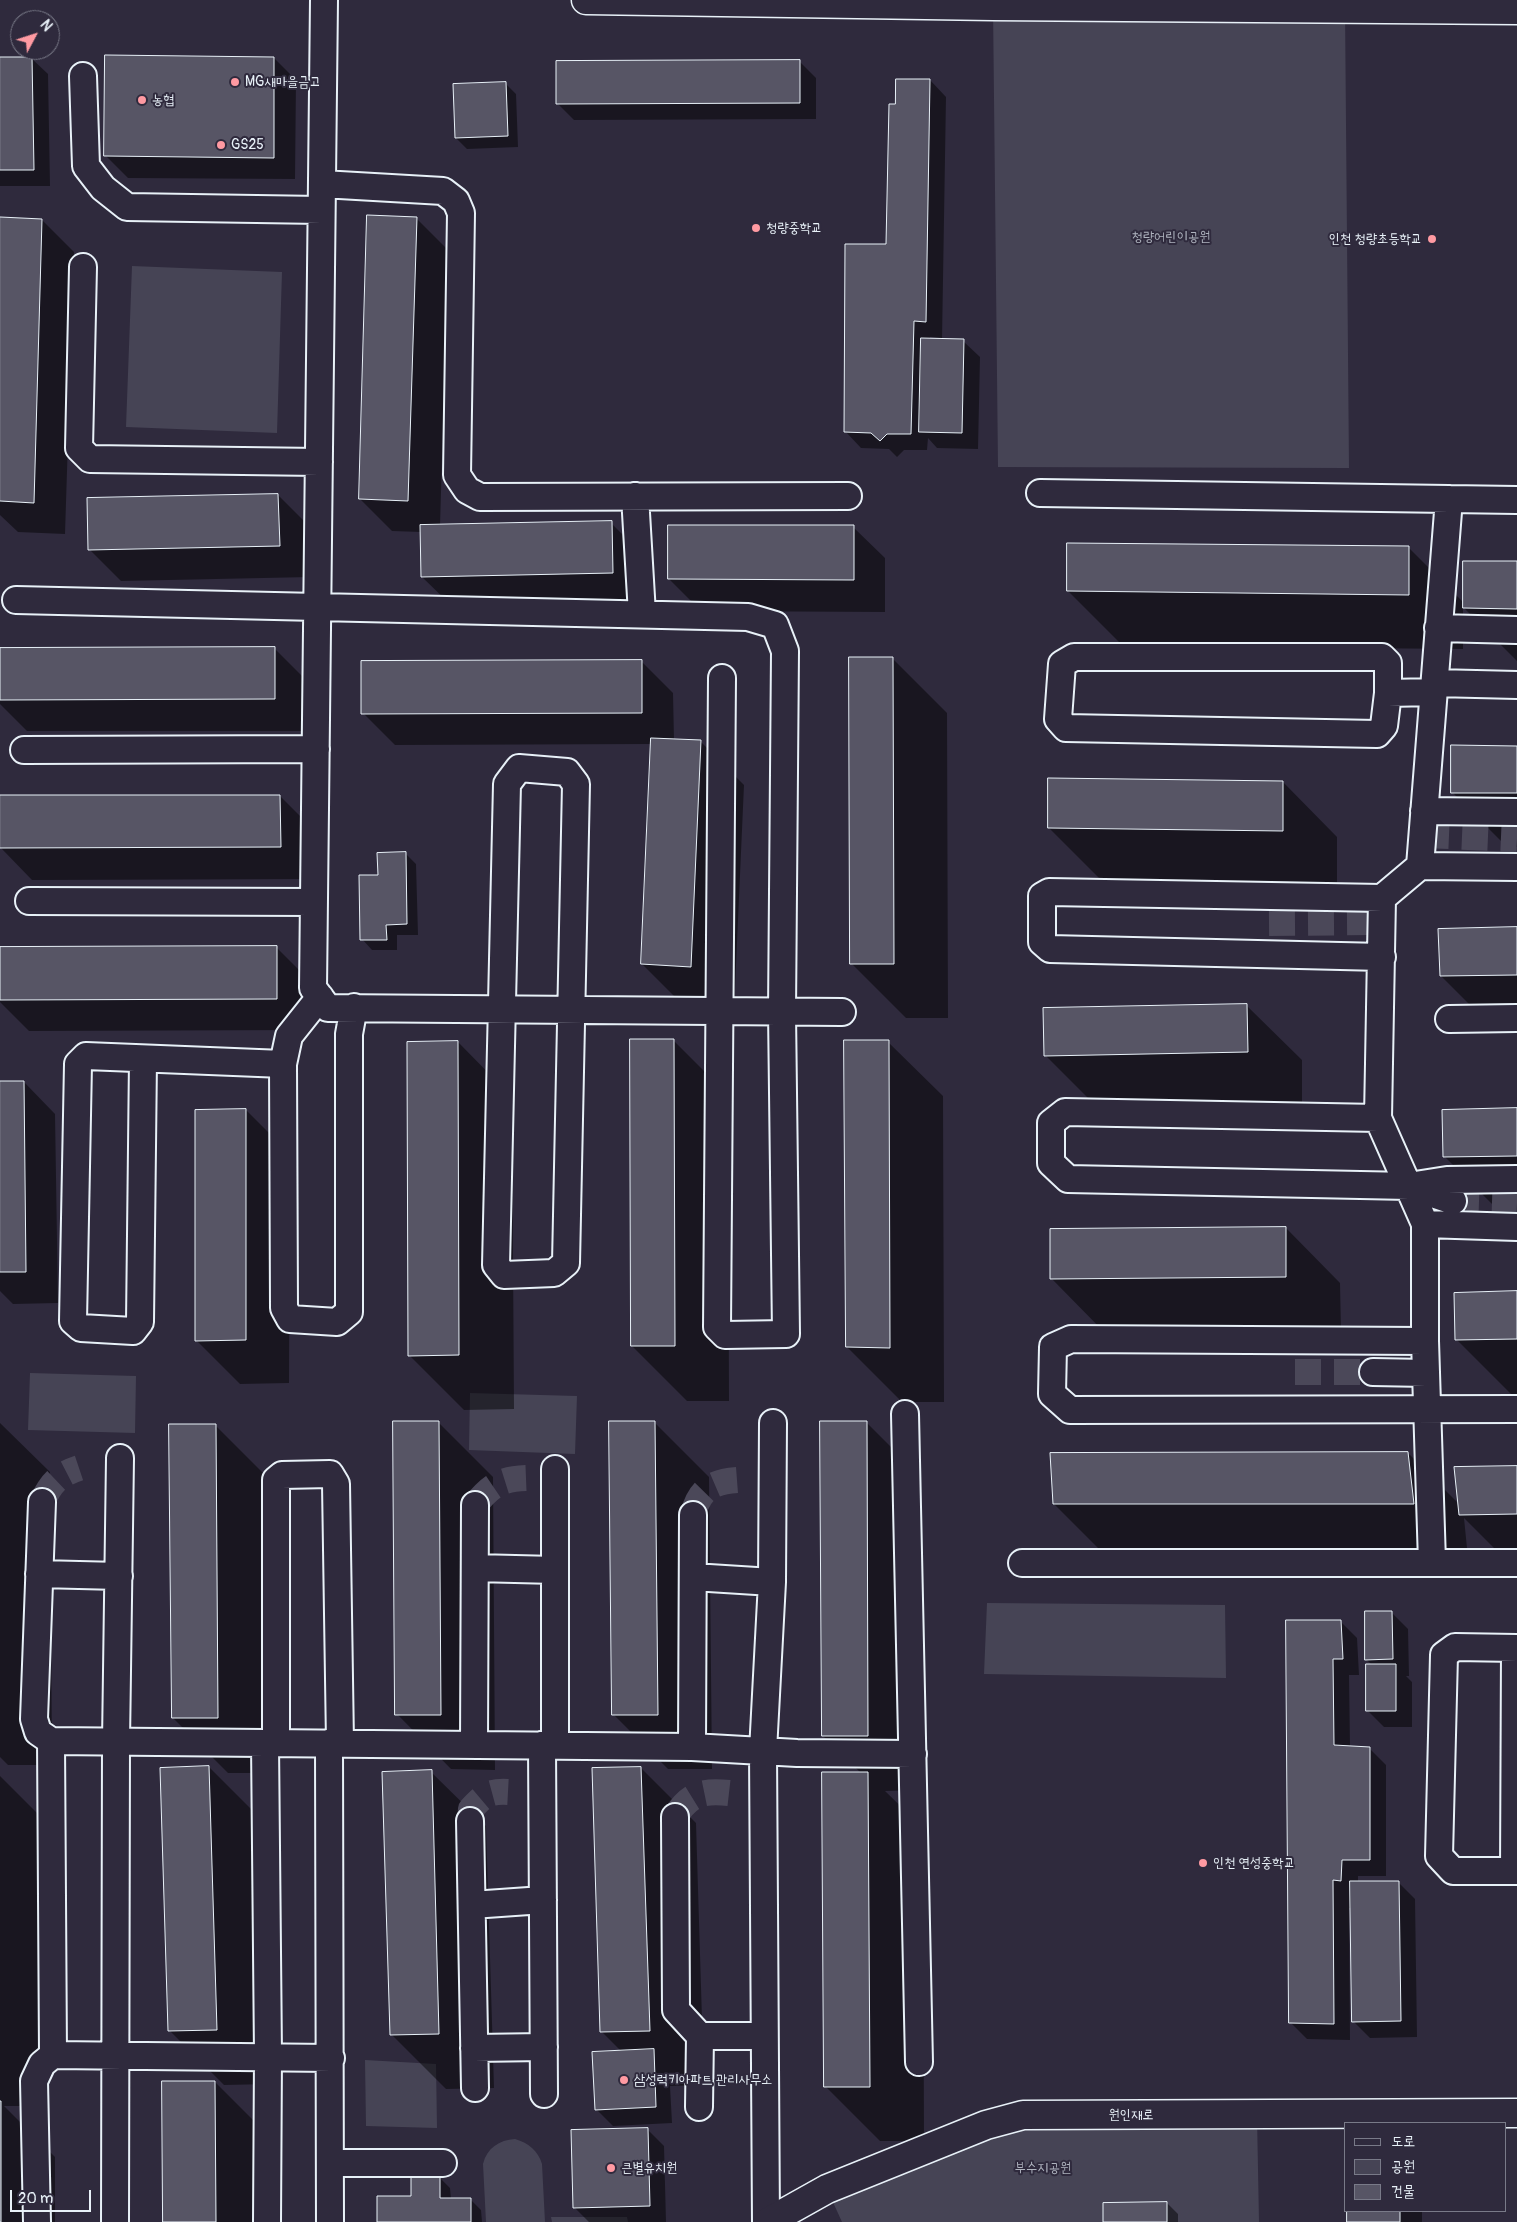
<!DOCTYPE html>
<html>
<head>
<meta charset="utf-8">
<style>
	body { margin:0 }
	#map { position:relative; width:1517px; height:2222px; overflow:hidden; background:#2f2a3d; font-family:Pangolin,"Poor Story",sans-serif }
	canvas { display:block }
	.legend { position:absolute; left:1344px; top:2122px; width:162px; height:90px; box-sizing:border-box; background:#2f2a3d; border:1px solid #797a88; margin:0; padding:6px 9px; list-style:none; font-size:15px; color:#e8f1f8 }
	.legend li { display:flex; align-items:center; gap:10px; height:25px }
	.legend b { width:25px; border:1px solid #797a88 }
	.north { position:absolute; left:10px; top:10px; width:50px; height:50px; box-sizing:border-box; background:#2f2a3d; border:1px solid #797a88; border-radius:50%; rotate:50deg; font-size:14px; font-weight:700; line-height:20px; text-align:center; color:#e8f1f8 }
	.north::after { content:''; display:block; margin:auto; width:18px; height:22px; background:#ff9aa2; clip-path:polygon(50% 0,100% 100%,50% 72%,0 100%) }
	.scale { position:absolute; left:10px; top:2190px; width:81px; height:22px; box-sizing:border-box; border:2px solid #e8f1f8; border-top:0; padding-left:6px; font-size:15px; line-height:18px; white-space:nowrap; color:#e8f1f8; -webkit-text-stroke:4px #2f2a3d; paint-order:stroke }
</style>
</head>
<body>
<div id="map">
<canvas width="1517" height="2222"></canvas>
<ul class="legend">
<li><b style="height:6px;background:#2f2a3d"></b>도로</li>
<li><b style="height:14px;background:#464455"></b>공원</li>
<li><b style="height:14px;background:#575565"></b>건물</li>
</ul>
<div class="north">N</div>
<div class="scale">20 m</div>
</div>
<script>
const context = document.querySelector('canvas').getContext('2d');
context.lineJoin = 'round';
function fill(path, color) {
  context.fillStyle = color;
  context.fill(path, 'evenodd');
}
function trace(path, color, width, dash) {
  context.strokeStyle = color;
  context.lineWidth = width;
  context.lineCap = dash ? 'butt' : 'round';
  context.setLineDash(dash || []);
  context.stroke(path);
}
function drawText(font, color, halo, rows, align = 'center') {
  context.font = font + ' Pangolin,"Poor Story",sans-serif';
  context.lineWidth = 4;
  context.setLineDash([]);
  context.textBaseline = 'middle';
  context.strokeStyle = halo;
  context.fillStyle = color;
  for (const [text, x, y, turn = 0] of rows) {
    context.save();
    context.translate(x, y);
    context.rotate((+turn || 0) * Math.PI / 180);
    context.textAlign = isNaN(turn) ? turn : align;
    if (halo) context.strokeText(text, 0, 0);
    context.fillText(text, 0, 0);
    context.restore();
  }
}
const green = new Path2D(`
	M 993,6 L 1345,8 L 1349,468 L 998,467 Z
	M 132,266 L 282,272 L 277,433 L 126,427 Z
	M 30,1373 L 136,1376 L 135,1433 L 28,1430 Z
	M 470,1393 L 577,1396 L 575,1454 L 469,1450 Z
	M 987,1603 L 1225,1605 L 1226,1678 L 984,1674 Z
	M 365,2060 L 436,2064 L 437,2128 L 366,2126 Z
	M 1257,2116 L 1259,2222 L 842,2222 L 827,2189 L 986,2125 Z
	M 515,2139 C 529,2143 538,2151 542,2164 L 545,2222 L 486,2222 L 483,2164 C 487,2148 499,2140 515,2139 Z
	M 551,2217 L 627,2217 L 628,2222 L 552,2222 Z`);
const shadow = new Path2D(`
	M 0,58 L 31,58 L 48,74 L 50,186 L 0,186 Z
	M 274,58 L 296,80 L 295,179 L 128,178 L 106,156 Z
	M 799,61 L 816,78 L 816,119 L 574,120 L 557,103 Z
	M 930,80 L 946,97 L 942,340 L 963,341 L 980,357 L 978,449 L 937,448 L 928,438 L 927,450 L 904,450 L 897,457 L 889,449 L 861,448 L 845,431 L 887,246 L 897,105 ZM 930,337 L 940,338 L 939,340 L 930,340 Z
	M 505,83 L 516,94 L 518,147 L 467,149 L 456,138 Z
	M 0,218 L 42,220 L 74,252 L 65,534 L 18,532 L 0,515 Z
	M 416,218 L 448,250 L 440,526 L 611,523 L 643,555 L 644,605 L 454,608 L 422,577 L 421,532 L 392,531 L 360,499 Z
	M 278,495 L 310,527 L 311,577 L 121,581 L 89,549 Z
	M 853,527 L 885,558 L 885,612 L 701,611 L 669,579 Z
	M 1409,548 L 1464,603 L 1517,563 L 1517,661 L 1463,607 L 1463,649 L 1123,646 L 1068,591 Z
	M 274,648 L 306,680 L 306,731 L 27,731 L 0,704 L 0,649 Z
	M 892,658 L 947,713 L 948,1018 L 906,1018 L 851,963 Z
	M 641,661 L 673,693 L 674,740 L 700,741 L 744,785 L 734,1010 L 686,1008 L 642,964 L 652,744 L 395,745 L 363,713 Z
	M 1517,747 L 1517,847 L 1507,847 L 1452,792 Z
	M 1283,782 L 1337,837 L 1337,885 L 1104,883 L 1049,828 Z
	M 280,796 L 312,828 L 312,879 L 32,880 L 1,848 Z
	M 405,853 L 416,864 L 418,935 L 397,935 L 397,950 L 372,950 L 362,939 L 379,877 Z
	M 1517,929 L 1517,1030 L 1496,1031 L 1441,976 Z
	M 276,947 L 308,979 L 308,1030 L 29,1031 L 0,1002 L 0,948 Z
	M 1247,1006 L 1302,1060 L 1302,1106 L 1100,1110 L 1045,1055 Z
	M 673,1040 L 728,1095 L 729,1401 L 687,1401 L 632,1346 Z
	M 458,1042 L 512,1097 L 514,1409 L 464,1410 L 409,1355 Z
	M 888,1042 L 943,1096 L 944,1402 L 902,1402 L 847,1347 Z
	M 0,1082 L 24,1082 L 55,1114 L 58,1303 L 13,1304 L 0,1291 Z
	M 1517,1109 L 1517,1211 L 1499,1211 L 1444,1156 Z
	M 246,1110 L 290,1154 L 289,1383 L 240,1384 L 196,1340 Z
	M 1286,1228 L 1340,1283 L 1341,1332 L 1106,1334 L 1052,1279 Z
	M 1517,1293 L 1517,1394 L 1511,1394 L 1456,1339 Z
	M 438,1422 L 493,1477 L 495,1770 L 451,1769 L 397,1714 Z
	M 654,1422 L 709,1477 L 712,1769 L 668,1769 L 613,1714 Z
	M 866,1422 L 921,1477 L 922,1790 L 885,1791 L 923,1828 L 924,2141 L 880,2141 L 825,2086 L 861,1773 L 823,1736 Z
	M 0,1423 L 50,1472 L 52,1765 L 8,1765 L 0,1757 Z
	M 215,1425 L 270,1480 L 273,1773 L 228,1773 L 173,1718 Z
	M 1408,1453 L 1459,1504 L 1517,1468 L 1517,1569 L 1515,1569 L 1464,1518 L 1468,1558 L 1109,1559 L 1054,1504 Z
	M 1391,1612 L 1408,1629 L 1409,1676 L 1406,1676 L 1412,1682 L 1412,1727 L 1384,1727 L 1367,1710 L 1372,1665 L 1366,1659 Z
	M 1287,1621 L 1340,1621 L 1357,1638 L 1359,1675 L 1349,1675 L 1350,1747 L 1370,1749 L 1386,1765 L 1386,1876 L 1358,1876 L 1358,1883 L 1398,1882 L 1415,1899 L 1417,2037 L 1370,2038 L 1354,2022 L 1352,1908 L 1349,1908 L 1350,2040 L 1307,2039 L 1290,2022 Z
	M 209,1767 L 264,1822 L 271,2084 L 224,2085 L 169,2030 Z
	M 641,1768 L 696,1823 L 704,2085 L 670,2086 L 672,2123 L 613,2126 L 596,2109 L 622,2052 L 601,2031 Z
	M 431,1772 L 486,1826 L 494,2088 L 446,2089 L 391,2034 Z
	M 0,1776 L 41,1817 L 48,2106 L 4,2106 L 55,2157 L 55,2222 L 0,2222 Z
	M 215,2082 L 270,2137 L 270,2222 L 164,2222 Z
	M 647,2129 L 664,2146 L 666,2222 L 589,2222 L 575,2208 Z
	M 439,2177 L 450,2188 L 451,2199 L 470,2199 L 481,2210 L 482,2222 L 379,2222 Z
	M 1167,2203 L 1178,2214 L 1178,2222 L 1105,2222 Z
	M 1348,2211 L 1422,2211 L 1422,2222 L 1348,2222 Z`);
const building = new Path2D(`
	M 105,55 L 274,57 L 274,158 L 104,156 Z
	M 0,57 L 32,57 L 34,170 L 0,170 Z
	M 800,60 L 800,103 L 556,104 L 556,61 Z
	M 896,79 L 930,79 L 926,322 L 914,321 L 911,434 L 887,434 L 880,441 L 871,433 L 844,432 L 845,244 L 886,244 L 889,104 L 895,104 Z
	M 506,82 L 508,136 L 455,138 L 453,84 Z
	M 367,215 L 417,217 L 408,501 L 359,499 Z
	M 0,217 L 42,219 L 34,503 L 0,501 Z
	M 921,338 L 964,339 L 962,433 L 919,432 Z
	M 278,494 L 280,546 L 88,550 L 87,498 Z
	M 612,521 L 613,573 L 421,577 L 420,525 Z
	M 668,525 L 854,525 L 854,580 L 668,579 Z
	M 1067,543 L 1409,546 L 1409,595 L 1067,591 Z
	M 1463,561 L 1517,561 L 1517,609 L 1463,608 Z
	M 275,647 L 275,699 L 0,700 L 0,648 Z
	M 849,657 L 893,657 L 894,964 L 850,964 Z
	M 642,660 L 642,713 L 361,714 L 361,661 Z
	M 651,738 L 701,740 L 691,967 L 641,964 Z
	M 1451,745 L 1517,746 L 1517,793 L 1451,793 Z
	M 1048,778 L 1283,781 L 1283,831 L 1048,828 Z
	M 0,795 L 280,795 L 281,847 L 0,848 Z
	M 406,852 L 407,924 L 386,925 L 387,940 L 360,940 L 359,875 L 378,875 L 377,853 Z
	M 1517,927 L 1517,975 L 1440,976 L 1438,929 Z
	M 277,946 L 277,999 L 0,1000 L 0,947 Z
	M 1247,1004 L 1248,1052 L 1044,1056 L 1043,1008 Z
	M 630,1039 L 674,1039 L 675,1346 L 631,1346 Z
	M 844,1040 L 889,1040 L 890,1348 L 846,1347 Z
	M 458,1041 L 459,1355 L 408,1356 L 407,1042 Z
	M 0,1081 L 24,1081 L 26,1272 L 0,1272 Z
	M 1517,1108 L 1517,1156 L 1443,1157 L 1442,1110 Z
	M 246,1109 L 246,1340 L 195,1341 L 195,1110 Z
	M 1286,1227 L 1286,1277 L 1050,1279 L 1050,1229 Z
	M 1517,1291 L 1517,1339 L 1455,1340 L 1454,1293 Z
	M 393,1421 L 439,1421 L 441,1715 L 395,1715 Z
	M 609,1421 L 655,1421 L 658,1715 L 612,1715 Z
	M 820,1421 L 867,1421 L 868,1736 L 822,1736 Z
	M 169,1424 L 216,1424 L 218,1718 L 172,1718 Z
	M 1408,1452 L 1414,1504 L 1053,1504 L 1050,1453 Z
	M 1517,1466 L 1517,1514 L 1459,1515 L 1454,1467 Z
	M 1365,1611 L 1392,1611 L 1393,1659 L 1365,1660 Z
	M 1286,1620 L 1341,1620 L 1343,1659 L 1333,1659 L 1334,1745 L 1370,1747 L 1370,1860 L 1342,1860 L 1341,1881 L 1333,1880 L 1334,2024 L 1289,2023 Z
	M 1366,1664 L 1396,1664 L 1396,1711 L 1366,1711 Z
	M 209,1766 L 217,2030 L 168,2031 L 160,1768 Z
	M 641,1767 L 650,2031 L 600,2032 L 592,1768 Z
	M 432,1770 L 439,2034 L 390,2035 L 382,1772 Z
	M 822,1772 L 868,1772 L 870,2087 L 824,2087 Z
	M 1350,1881 L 1399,1881 L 1401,2021 L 1352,2022 Z
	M 654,2049 L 656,2107 L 595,2110 L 592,2052 Z
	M 162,2081 L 215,2081 L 216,2222 L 163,2222 Z
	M 0,2101 L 1,2101 L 1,2222 L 0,2222 Z
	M 648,2128 L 650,2206 L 573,2208 L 571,2130 Z
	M 440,2176 L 440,2198 L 471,2198 L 471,2222 L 377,2222 L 377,2196 L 411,2196 L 411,2177 Z
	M 1167,2202 L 1167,2222 L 1103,2222 L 1103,2203 Z
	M 1347,2211 L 1400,2211 L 1400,2222 L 1347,2222 Z`);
const minorTunnel = new Path2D(`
	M 1423,835 L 1517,839
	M 1269,923 L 1382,922
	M 1453,1201 L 1517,1203
	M 1295,1372 L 1373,1372
	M 42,1502 C 51,1483 58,1475 79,1468
	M 475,1505 C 491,1485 501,1479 526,1478
	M 693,1515 C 699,1490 711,1482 737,1480
	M 675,1817 C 689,1794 703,1790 729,1793
	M 470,1821 L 471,1809 C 484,1795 489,1791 508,1792`);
const minor = new Path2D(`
	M 324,0 L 313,988 L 328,1008 L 842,1012
	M 83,76 L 86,166 L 103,188 L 127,207 L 321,210
	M 322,184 L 443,191 L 456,201 L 461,213 L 457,475 L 467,490 L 480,497 L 848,496
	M 83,267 L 79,448 L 90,459 L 319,462
	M 1040,493 L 1517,500
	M 635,496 L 642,614
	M 16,600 L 748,617 L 775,625 L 785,651 L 782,1012 L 786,1334 L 725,1335 L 717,1327 L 722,678
	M 1438,628 L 1517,630
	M 1435,683 L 1517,685
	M 1388,693 L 1384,726 L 1377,734 L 1066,728 L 1058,719 L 1062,664 L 1074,657 L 1382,657 L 1388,663 L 1388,693 L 1434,692
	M 24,750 L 316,749
	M 519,768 L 567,772 L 576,784 L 566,1263 L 554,1273 L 504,1275 L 496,1265 L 507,784 Z
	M 1424,811 L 1517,812
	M 1420,866 L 1517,867
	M 29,901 L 314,902
	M 1382,957 L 1050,949 L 1042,942 L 1042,896 L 1049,892 L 1382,898
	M 320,997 L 289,1036 L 283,1064 L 284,1308 L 290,1319 L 337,1322 L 349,1312 L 349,1034 L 354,1007
	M 1449,1019 L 1517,1018
	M 143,1059 L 140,1322 L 133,1331 L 81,1328 L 73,1321 L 78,1064 L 86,1056 L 283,1064
	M 1378,1118 L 1065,1112 L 1051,1123 L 1051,1163 L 1068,1179 L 1409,1186 L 1447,1180 L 1517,1179
	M 1412,1187 L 1453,1201
	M 1425,1224 L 1517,1227
	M 1425,1341 L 1071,1339 L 1053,1347 L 1052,1394 L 1070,1410 L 1517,1409
	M 1373,1372 L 1426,1373
	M 905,1414 L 919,2062
	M 555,1469 L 555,1745
	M 42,1502 L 34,1719 L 38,1732 L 51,1741 L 692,1747 L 797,1753 L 913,1754
	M 1432,1562 L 1425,1341 L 1425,1224 L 1378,1118 L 1382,898 L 1420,866 L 1449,499
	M 1022,1563 L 1517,1563
	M 475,1568 L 555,1570
	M 39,1574 L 119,1576
	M 693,1577 L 772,1582
	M 1517,1648 L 1455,1647 L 1444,1655 L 1439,1856 L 1453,1871 L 1517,1871
	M 51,1741 L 53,2055
	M 265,1743 L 268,2056 L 267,2222
	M 276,1743 L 276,1480 L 282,1475 L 330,1474 L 336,1484 L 340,1743
	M 329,1743 L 330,2222
	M 474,1744 L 475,1505
	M 542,1745 L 544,2094
	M 692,1747 L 693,1515
	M 675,1817 L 676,2010 L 700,2036 L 763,2036
	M 470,1821 L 475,2088
	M 1514,1871 L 1515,1648
	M 472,1905 L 543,1900
	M 474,2048 L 544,2047
	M 699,2107 L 700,2036
	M 331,2163 L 443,2163
	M 37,2222 L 34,2081 L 42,2064 L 53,2055 L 331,2058
	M 115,2222 L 116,1742 L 120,1458
	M 766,2222 L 763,1751 L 772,1582 L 773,1423`);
const major = new Path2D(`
	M 586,0 L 993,6 L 1517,10
	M 768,2222 L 827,2189 L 986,2125 L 1023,2115 L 1517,2113`);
const markers = [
	[235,82,5,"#ff9aa2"],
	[142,100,5,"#ff9aa2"],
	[221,145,5,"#ff9aa2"],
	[756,228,5,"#ff9aa2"],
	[1432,239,5,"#ff9aa2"],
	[1203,1863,5,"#ff9aa2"],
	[624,2080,5,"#ff9aa2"],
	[611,2168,5,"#ff9aa2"]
];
const poiNames = [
	["MG새마을금고",245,82],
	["농협",152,100],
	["GS25",231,145],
	["청량중학교",766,228],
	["인천 청량초등학교",1422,239,"right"],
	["인천 연성중학교",1213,1863],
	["삼성럭키아파트 관리사무소",634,2080],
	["큰별유치원",621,2168]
];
const parkNames = [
	["청량어린이공원",1171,237],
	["부수지공원",1043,2168]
];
const streetNames = [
	["원인재로",1131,2115]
];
fill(green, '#464455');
fill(shadow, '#0007');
fill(building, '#575565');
trace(building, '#e8f1f8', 1);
trace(minorTunnel, '#4b4859', 26, [26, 13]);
trace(minor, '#e8f1f8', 30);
trace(major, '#e8f1f8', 31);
trace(minor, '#2f2a3d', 26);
trace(major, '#2f2a3d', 28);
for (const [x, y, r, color] of markers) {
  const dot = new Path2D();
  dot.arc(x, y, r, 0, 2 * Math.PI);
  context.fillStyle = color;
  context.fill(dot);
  trace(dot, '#2f2a3d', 2);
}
drawText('14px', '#e8f1f8', '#2f2a3d', poiNames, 'left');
drawText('14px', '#afb4bf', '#2f2a3d', parkNames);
drawText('14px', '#e8f1f8', '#2f2a3d', streetNames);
</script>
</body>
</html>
